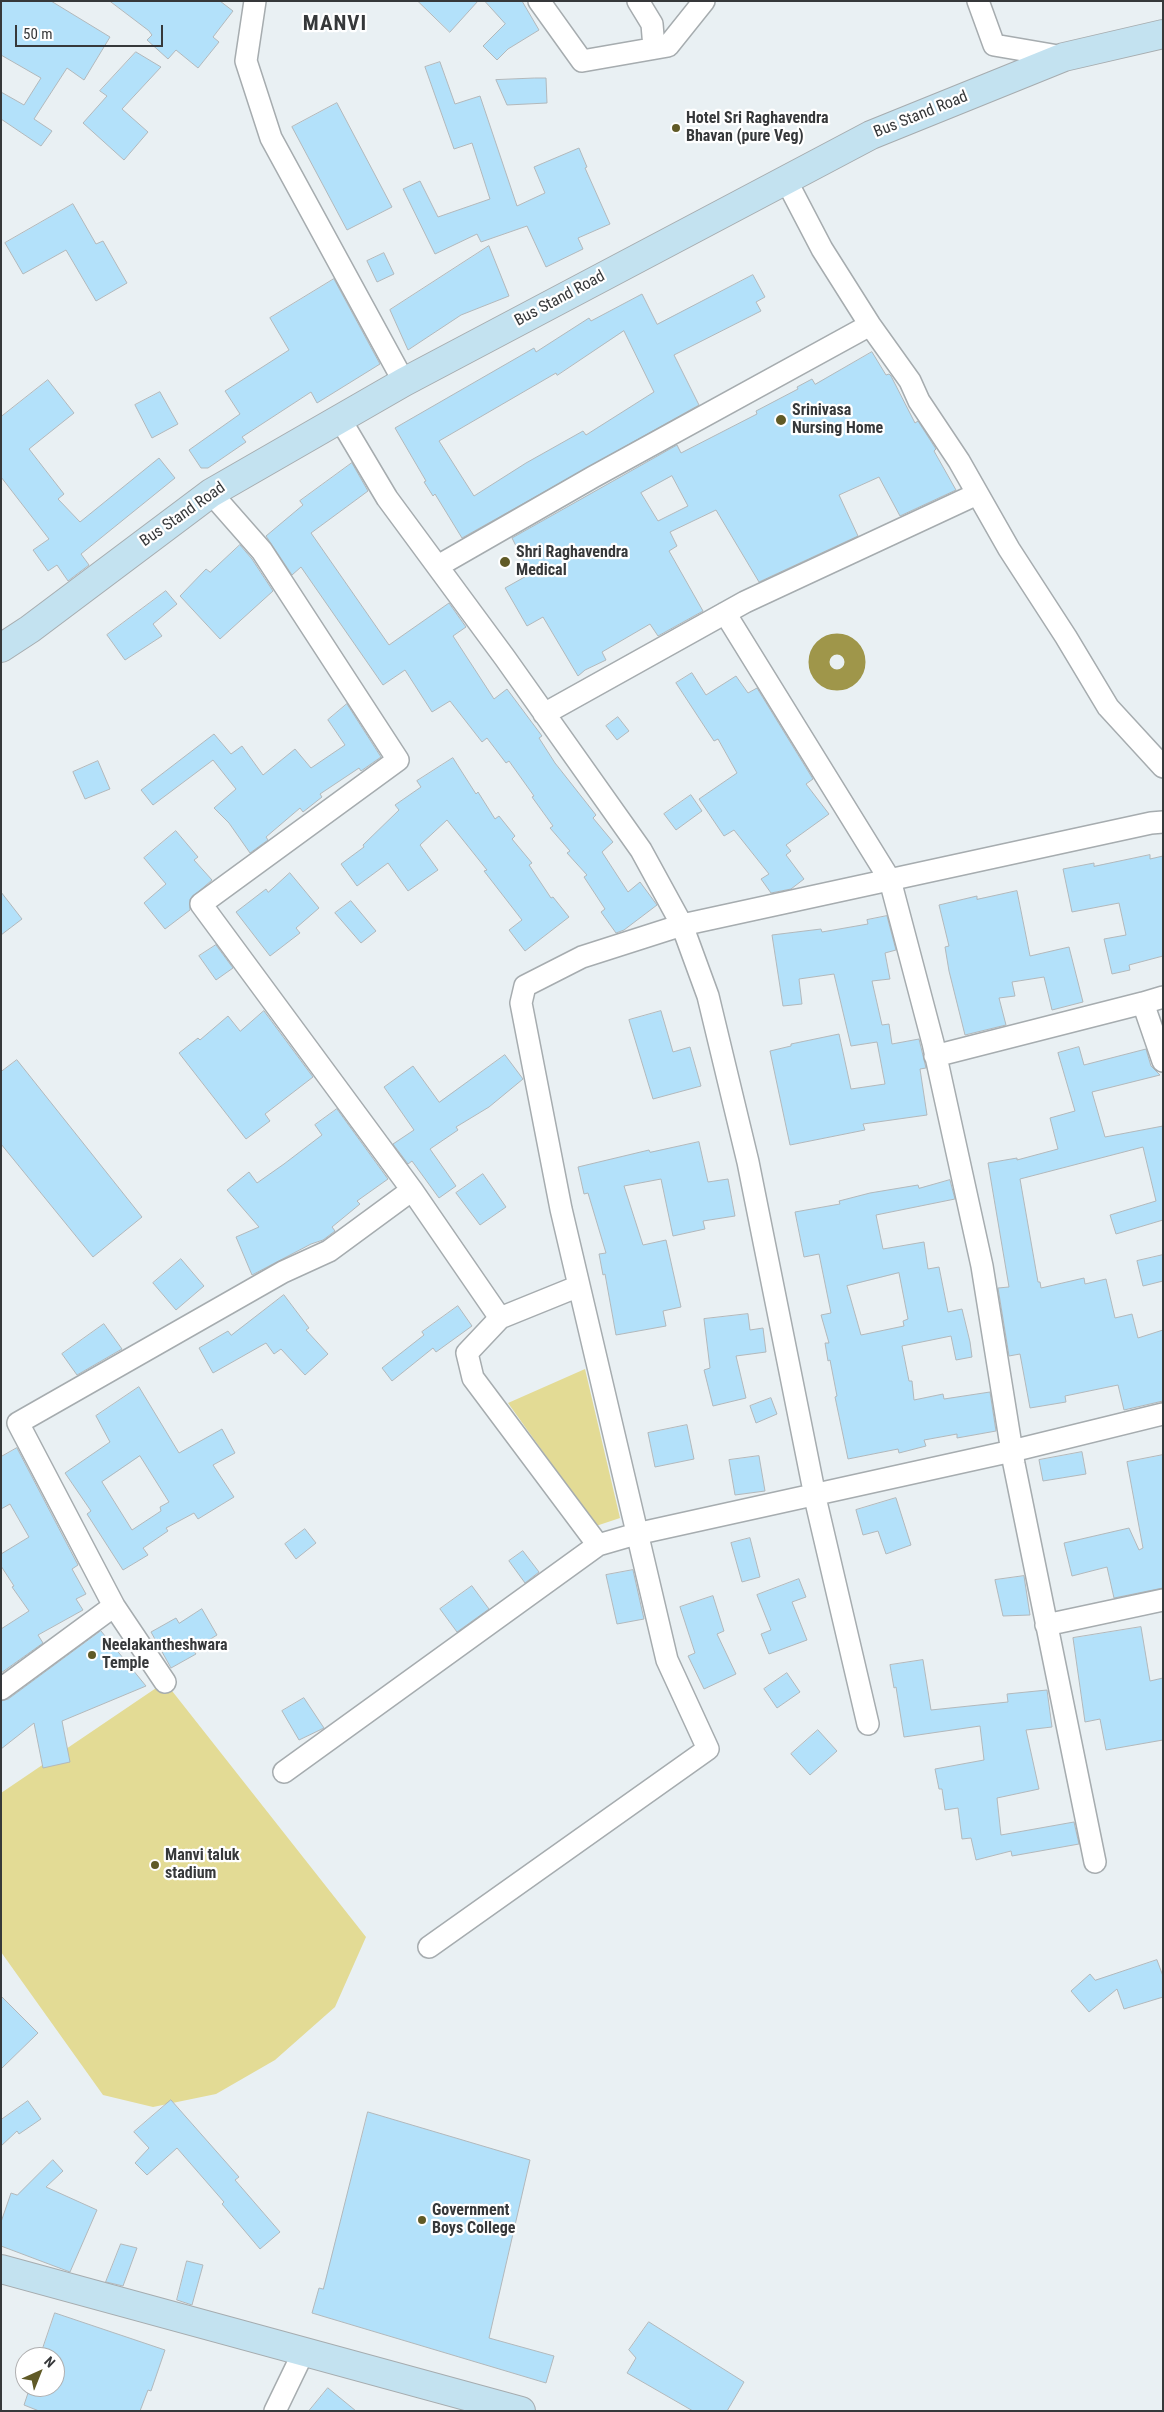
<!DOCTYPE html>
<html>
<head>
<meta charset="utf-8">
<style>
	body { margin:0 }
	#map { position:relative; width:1164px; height:2412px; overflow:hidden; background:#e9f0f3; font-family:"Roboto Condensed",sans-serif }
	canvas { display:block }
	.frame { position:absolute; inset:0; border:2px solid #36383a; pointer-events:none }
	.north { position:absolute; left:15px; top:2347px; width:50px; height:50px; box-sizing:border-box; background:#fff; border:1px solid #afafb0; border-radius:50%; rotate:44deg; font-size:14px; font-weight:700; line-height:20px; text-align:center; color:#36383a }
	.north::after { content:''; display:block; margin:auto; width:18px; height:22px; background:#605a26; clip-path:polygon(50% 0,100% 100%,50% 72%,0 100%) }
	.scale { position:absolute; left:15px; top:25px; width:148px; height:22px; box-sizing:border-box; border:2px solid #36383a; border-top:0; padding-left:6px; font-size:15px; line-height:18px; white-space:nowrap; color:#36383a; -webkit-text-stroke:4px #fff; paint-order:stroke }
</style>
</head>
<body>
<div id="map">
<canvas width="1164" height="2412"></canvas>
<div class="frame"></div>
<div class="north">N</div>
<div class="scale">50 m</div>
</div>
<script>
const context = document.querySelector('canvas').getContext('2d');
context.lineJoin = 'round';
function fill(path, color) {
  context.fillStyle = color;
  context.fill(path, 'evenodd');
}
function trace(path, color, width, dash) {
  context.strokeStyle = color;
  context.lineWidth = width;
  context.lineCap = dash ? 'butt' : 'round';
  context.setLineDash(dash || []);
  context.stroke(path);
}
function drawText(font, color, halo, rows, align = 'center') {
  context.font = font + ' "Roboto Condensed",sans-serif';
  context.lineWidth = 4.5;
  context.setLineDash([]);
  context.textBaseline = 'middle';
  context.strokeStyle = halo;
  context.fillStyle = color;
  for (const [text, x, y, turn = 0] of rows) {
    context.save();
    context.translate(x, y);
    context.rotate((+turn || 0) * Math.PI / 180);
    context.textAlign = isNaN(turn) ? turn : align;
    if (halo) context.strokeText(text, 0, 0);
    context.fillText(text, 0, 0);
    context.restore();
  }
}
const green = new Path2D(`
	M 585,1369 L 620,1518 L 596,1526 L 508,1403 Z
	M 165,1682 L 366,1937 L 335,2007 L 275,2060 L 216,2094 L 153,2107 L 103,2095 L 1,1952 L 1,1793 Z`);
const canal = new Path2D(`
	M819 662a18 18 0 1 1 36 0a18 18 0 1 1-36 0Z`);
const building = new Path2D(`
	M 1,1 L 51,1 L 110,37 L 84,80 L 67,68 L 34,119 L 52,131 L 41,146 L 1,119 L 1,92 L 24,105 L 41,78 L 1,55 Z
	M 110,1 L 220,1 L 233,11 L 213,37 L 219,42 L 198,68 L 176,50 L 168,59 L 147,40 L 152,35 L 149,31 Z
	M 418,1 L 478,1 L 450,32 Z
	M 485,1 L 522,1 L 539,30 L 508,49 L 497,60 L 483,46 L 505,24 Z
	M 136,52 L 161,67 L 122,109 L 148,132 L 124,160 L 83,123 L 107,96 L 100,91 Z
	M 440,62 L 455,104 L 480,96 L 517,206 L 545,193 L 534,167 L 579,148 L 587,167 L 585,168 L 610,224 L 578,238 L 583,249 L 546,267 L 527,226 L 481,242 L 477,234 L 435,254 L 403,189 L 420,181 L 438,217 L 490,199 L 472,143 L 454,149 L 425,67 Z
	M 535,78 L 546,78 L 547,103 L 507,105 L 496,80 Z
	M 337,103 L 392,207 L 347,230 L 292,127 Z
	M 73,204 L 96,244 L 103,241 L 127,283 L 96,301 L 66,250 L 23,274 L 5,243 Z
	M 489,246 L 509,296 L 461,315 L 408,350 L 390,310 Z
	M 384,253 L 394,274 L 377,282 L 367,261 Z
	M 753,275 L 765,297 L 756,302 L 761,311 L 674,355 L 699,405 L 462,538 L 435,494 L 433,496 L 424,482 L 426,481 L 395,428 L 534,348 L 536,352 L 589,318 L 591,321 L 642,294 L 657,324 ZM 624,331 L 654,392 L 586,435 L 583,431 L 526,463 L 474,496 L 439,441 L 556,373 L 557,375 Z
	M 334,279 L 380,364 L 317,403 L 311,392 L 242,437 L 246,442 L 208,468 L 201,468 L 189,450 L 240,414 L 225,391 L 289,350 L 270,318 Z
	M 872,352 L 886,375 L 889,374 L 891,376 L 915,423 L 918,421 L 936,449 L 934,451 L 956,490 L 900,516 L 879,477 L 839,495 L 858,536 L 759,582 L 716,510 L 670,532 L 677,546 L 669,551 L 703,611 L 658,636 L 650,624 L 602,652 L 606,660 L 585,670 L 578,676 L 543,617 L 527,626 L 505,588 L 530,574 L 512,538 L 677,445 L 681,453 L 757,414 L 756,411 L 798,389 L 797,387 L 812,379 L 815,384 ZM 672,476 L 688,506 L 658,521 L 641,493 Z
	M 48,380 L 74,413 L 29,449 L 64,494 L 58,499 L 80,522 L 159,458 L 175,478 L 81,554 L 89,565 L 68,581 L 57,565 L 48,571 L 33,550 L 49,539 L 1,477 L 1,417 Z
	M 160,392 L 178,424 L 152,438 L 135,405 Z
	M 352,463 L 368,491 L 311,533 L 389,645 L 449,603 L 466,627 L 453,636 L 494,699 L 507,689 L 542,736 L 539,738 L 555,763 L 596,815 L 593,818 L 613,842 L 602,852 L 628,892 L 640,882 L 657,905 L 624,930 L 616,933 L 601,912 L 605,909 L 584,877 L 587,875 L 567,853 L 570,851 L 550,828 L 553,826 L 532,797 L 534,796 L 509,761 L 506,763 L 487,738 L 482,742 L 450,701 L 432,712 L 405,670 L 383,685 L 301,567 L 292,575 L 266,536 L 303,505 L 300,501 Z
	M 240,545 L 252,559 L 273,591 L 220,639 L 180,596 L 206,569 L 210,572 Z
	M 166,591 L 177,604 L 153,624 L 162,636 L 125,660 L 107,635 Z
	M 692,673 L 706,695 L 736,676 L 748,693 L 757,688 L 813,779 L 806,784 L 829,814 L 786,845 L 791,851 L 786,855 L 804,879 L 791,889 L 771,893 L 761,879 L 769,874 L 734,830 L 724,836 L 699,799 L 737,773 L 718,739 L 714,741 L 676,683 Z
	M 347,704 L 381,757 L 361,771 L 359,768 L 320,794 L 322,797 L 303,812 L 300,808 L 266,837 L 268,840 L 250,853 L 229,823 L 214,808 L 236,789 L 213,760 L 153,805 L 141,790 L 214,734 L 231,754 L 242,746 L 263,775 L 295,749 L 311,768 L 345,745 L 328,720 Z
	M 618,717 L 629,731 L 617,740 L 606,726 Z
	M 453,758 L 476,794 L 478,792 L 495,819 L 499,816 L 515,836 L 512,839 L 532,863 L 529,865 L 551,898 L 553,897 L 569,917 L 525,951 L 509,930 L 522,920 L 484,871 L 487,870 L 447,820 L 420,845 L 438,870 L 408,891 L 388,863 L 357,886 L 341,864 L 364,847 L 363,845 L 399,810 L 395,805 L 421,787 L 417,781 Z
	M 98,761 L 110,789 L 85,799 L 73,772 Z
	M 691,795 L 702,811 L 676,830 L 664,814 Z
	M 176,831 L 198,857 L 194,860 L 212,880 L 190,899 L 190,910 L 165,929 L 144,903 L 166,884 L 144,858 Z
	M 1150,855 L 1150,859 L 1163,856 L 1163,956 L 1129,965 L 1130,970 L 1112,974 L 1104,939 L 1126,935 L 1119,903 L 1072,912 L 1063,869 L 1094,863 L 1094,866 Z
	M 290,873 L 319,908 L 296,928 L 300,933 L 270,956 L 236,912 L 266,889 L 268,892 Z
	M 1017,891 L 1030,956 L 1069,947 L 1083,1002 L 1052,1010 L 1044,977 L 1012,982 L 1015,996 L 999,998 L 1006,1025 L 965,1035 L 949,971 L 945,947 L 949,946 L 939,905 L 977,896 L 977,899 Z
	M 1,892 L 22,919 L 1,935 Z
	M 351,901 L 376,931 L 361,943 L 335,913 Z
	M 887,916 L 896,950 L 885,953 L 890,979 L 872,981 L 882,1025 L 889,1024 L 892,1044 L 919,1039 L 926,1068 L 920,1069 L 927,1115 L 863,1124 L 865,1130 L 790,1145 L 770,1051 L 791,1046 L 791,1044 L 839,1034 L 851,1089 L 885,1084 L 877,1042 L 851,1046 L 834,974 L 799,979 L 802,1004 L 783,1006 L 772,935 L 821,929 L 822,932 L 868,924 L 867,920 Z
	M 216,945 L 233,968 L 216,980 L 199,956 Z
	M 264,1011 L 313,1077 L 265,1114 L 270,1121 L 246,1139 L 179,1053 L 198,1038 L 200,1040 L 228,1016 L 240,1031 Z
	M 661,1011 L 673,1052 L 690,1047 L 701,1086 L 653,1099 L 629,1020 Z
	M 1079,1047 L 1084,1065 L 1146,1049 L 1151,1066 L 1160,1075 L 1092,1092 L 1105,1137 L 1163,1126 L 1163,1220 L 1116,1234 L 1110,1215 L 1156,1201 L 1143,1147 L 1020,1179 L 1038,1282 L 1040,1282 L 1041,1288 L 1084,1278 L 1085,1284 L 1106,1279 L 1115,1318 L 1132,1314 L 1138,1338 L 1163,1330 L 1163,1401 L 1124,1410 L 1118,1385 L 1065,1396 L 1066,1402 L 1030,1408 L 1020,1354 L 1009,1356 L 998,1288 L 1009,1287 L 988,1163 L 1017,1158 L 1017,1160 L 1058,1149 L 1050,1118 L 1075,1111 L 1058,1053 Z
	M 505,1055 L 523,1079 L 489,1107 L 456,1127 L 458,1130 L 430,1149 L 456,1186 L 439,1198 L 412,1161 L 408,1164 L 393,1144 L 414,1130 L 384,1087 L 413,1066 L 439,1102 Z
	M 17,1060 L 142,1217 L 93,1257 L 1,1144 L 1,1072 Z
	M 337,1109 L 388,1179 L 357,1201 L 360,1204 L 332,1227 L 335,1231 L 323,1240 L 311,1244 L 252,1275 L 236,1237 L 259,1227 L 227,1190 L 249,1172 L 257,1183 L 284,1164 L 322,1135 L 315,1125 Z
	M 699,1142 L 708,1182 L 728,1179 L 735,1216 L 703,1221 L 705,1229 L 673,1236 L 661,1179 L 624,1186 L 643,1245 L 666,1240 L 681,1307 L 663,1311 L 666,1326 L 616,1335 L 605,1274 L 603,1275 L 599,1254 L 606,1253 L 588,1193 L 584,1194 L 578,1167 L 649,1150 L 650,1152 Z
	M 483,1174 L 506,1207 L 480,1225 L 456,1193 Z
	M 950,1180 L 955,1199 L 876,1215 L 883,1249 L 924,1242 L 928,1269 L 939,1267 L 948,1312 L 962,1309 L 970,1342 L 972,1357 L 956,1360 L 951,1336 L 902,1346 L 909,1381 L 912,1381 L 914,1400 L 943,1394 L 944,1399 L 990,1392 L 996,1431 L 957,1438 L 957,1434 L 924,1440 L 926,1446 L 899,1453 L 898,1449 L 848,1459 L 835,1397 L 837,1396 L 830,1360 L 828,1361 L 825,1343 L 829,1343 L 821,1315 L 831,1313 L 819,1254 L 804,1257 L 795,1212 L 840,1204 L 839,1201 L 870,1193 L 918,1185 L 919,1188 ZM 899,1273 L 908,1319 L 903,1321 L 904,1326 L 861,1335 L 847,1286 Z
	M 1163,1255 L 1163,1281 L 1143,1286 L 1137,1261 Z
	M 181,1259 L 204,1286 L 176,1310 L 153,1283 Z
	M 284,1295 L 309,1328 L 306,1330 L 328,1354 L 305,1375 L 281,1349 L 274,1354 L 266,1343 L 213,1373 L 199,1348 L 228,1331 L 231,1335 Z
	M 458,1306 L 472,1326 L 436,1352 L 433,1348 L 392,1381 L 382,1368 L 424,1335 L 422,1332 Z
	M 748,1314 L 750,1330 L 763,1328 L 766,1352 L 736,1356 L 746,1398 L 713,1406 L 704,1370 L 710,1368 L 704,1319 Z
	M 104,1324 L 122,1349 L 77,1375 L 62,1354 Z
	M 139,1387 L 179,1453 L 222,1429 L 235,1453 L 213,1465 L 234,1497 L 198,1519 L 194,1513 L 166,1528 L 168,1531 L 143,1548 L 148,1555 L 123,1570 L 87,1514 L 91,1511 L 65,1473 L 110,1442 L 96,1416 ZM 140,1456 L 169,1502 L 160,1507 L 161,1511 L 132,1530 L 102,1482 Z
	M 771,1398 L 777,1414 L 756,1423 L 750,1406 Z
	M 687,1425 L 694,1459 L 655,1467 L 648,1433 Z
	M 17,1448 L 78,1565 L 72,1569 L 86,1594 L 76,1599 L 83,1610 L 38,1635 L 43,1643 L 1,1673 L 1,1629 L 29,1611 L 12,1587 L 14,1586 L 1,1566 L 1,1554 L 29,1537 L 10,1504 L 1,1509 L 1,1457 Z
	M 1082,1452 L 1086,1474 L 1043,1481 L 1039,1460 Z
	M 1163,1455 L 1163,1588 L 1114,1598 L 1107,1567 L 1072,1576 L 1064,1543 L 1129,1528 L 1139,1550 L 1143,1548 L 1127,1462 Z
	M 759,1456 L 765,1491 L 735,1495 L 729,1460 Z
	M 896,1498 L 911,1545 L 886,1554 L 878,1531 L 863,1535 L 856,1510 Z
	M 305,1529 L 316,1543 L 296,1559 L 285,1544 Z
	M 750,1538 L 760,1577 L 742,1582 L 731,1543 Z
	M 523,1551 L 539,1572 L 525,1583 L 509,1561 Z
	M 633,1570 L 644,1619 L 617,1624 L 606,1575 Z
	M 1024,1576 L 1030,1615 L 1003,1616 L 995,1580 Z
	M 799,1579 L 806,1597 L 792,1602 L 807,1640 L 769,1654 L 761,1634 L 771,1630 L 757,1595 Z
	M 472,1586 L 489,1609 L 457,1632 L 440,1609 Z
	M 713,1596 L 724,1631 L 717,1634 L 736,1674 L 704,1689 L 688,1656 L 695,1653 L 680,1607 Z
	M 202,1609 L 217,1635 L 193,1650 L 196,1654 L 171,1668 L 151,1632 L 176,1618 L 179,1623 Z
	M 1141,1627 L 1150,1681 L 1163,1678 L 1163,1740 L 1106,1750 L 1100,1719 L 1085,1722 L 1073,1638 Z
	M 101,1631 L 146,1686 L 62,1721 L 70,1762 L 43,1768 L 34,1723 L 1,1749 L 1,1701 L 8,1699 Z
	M 923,1660 L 931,1710 L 1008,1702 L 1007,1694 L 1047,1690 L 1052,1727 L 1026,1730 L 1039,1789 L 997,1798 L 1001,1835 L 1074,1822 L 1079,1844 L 1012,1856 L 1011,1851 L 976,1860 L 971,1838 L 962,1839 L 958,1808 L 945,1810 L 942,1789 L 939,1789 L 935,1769 L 984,1760 L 980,1726 L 904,1737 L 896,1687 L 894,1688 L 890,1665 Z
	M 787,1673 L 800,1692 L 777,1708 L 764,1689 Z
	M 304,1698 L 324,1728 L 299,1740 L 282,1711 Z
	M 818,1730 L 837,1751 L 810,1775 L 791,1754 Z
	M 1157,1960 L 1163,1976 L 1163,1997 L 1124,2009 L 1117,1989 L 1089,2012 L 1071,1991 L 1090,1974 L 1095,1980 Z
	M 1,1996 L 38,2033 L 1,2069 Z
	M 171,2100 L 239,2177 L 235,2180 L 280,2232 L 260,2249 L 222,2204 L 224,2202 L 177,2148 L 147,2175 L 135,2163 L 149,2148 L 134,2132 Z
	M 28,2101 L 41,2119 L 19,2134 L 17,2131 L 1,2146 L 1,2120 Z
	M 368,2112 L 530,2160 L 489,2338 L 554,2356 L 546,2383 L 312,2313 L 319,2288 L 323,2289 Z
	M 53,2160 L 63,2171 L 46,2187 L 97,2210 L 70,2272 L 1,2246 L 1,2222 L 11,2193 L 17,2195 Z
	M 121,2244 L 137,2248 L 123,2286 L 106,2282 Z
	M 187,2261 L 203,2265 L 192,2305 L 177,2300 Z
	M 55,2313 L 165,2350 L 151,2391 L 148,2390 L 140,2411 L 39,2411 L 24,2405 L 30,2387 L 55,2387 L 55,2357 L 40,2357 Z
	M 649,2322 L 744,2382 L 727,2411 L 693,2411 L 627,2373 L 636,2358 L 629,2350 Z
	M 328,2388 L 356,2411 L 309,2411 Z`);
const minor = new Path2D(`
	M 255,1 L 246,61 L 271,138 L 404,382
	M 539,1 L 582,61 L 668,46 L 704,1
	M 638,1 L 652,24 L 654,48
	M 978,1 L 994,45 L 1064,57
	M 786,180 L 822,249 L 870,325 L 910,381 L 919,401 L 959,461 L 1009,549 L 1066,637 L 1108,707 L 1163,767
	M 340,419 L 387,498 L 505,658 L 641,850 L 682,925 L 708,996 L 748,1162 L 817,1506 L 868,1724
	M 438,566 L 593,477 L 870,325
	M 725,613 L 890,880 L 933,1043 L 982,1266 L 1014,1464 L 1095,1862
	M 544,714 L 745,602 L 977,494
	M 1163,997 L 1143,1003 L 1163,1061
	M 935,1056 L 1143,1003
	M 500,1318 L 579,1286
	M 598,1545 L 636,1534 L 1012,1451 L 1163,1414
	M 114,1606 L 18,1423 L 283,1272 L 329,1251 L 412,1190 L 201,904 L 398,760 L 262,551 L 211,493
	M 1046,1625 L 1163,1600
	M 1,1689 L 114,1606 L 165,1682
	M 284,1772 L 598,1545 L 473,1378 L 467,1353 L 500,1318 L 412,1190
	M 429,1947 L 708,1749 L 667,1660 L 561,1209 L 521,1003 L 525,986 L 582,957 L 682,925 L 1151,823 L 1163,822
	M 275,2411 L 304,2351`);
const secondary = new Path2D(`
	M 1,648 L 30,629 L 211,493 L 404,382 L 871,135 L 1064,57 L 1163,34
	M 1,2269 L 521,2411`);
const markers = [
	[676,128,5,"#605a26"],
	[781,420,6,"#605a26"],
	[505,562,6,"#605a26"],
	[92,1655,5,"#605a26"],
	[155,1865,5,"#605a26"],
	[422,2220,5,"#605a26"]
];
const streetNames = [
	["Bus Stand Road",921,115,-22],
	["Bus Stand Road",560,299,-28],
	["Bus Stand Road",183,515,-35]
];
const poiNames = [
	["Hotel Sri Raghavendra",686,119],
	["Bhavan (pure Veg)",686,137],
	["Srinivasa",792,411],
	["Nursing Home",792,429],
	["Shri Raghavendra",516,553],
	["Medical",516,571],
	["Neelakantheshwara",102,1646],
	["Temple",102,1664],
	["Manvi taluk",165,1856],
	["stadium",165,1874],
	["Government",432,2211],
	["Boys College",432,2229]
];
const districtNames = [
	["MANVI",335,25]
];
fill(green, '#e3db95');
trace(canal, '#9f964a', 21);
fill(building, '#b3e1fa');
trace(building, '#b2b8bb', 1);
trace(minor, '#a6acaf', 24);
trace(secondary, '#a6acaf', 30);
trace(minor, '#fff', 21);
trace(secondary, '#c3e2f0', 28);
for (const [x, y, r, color] of markers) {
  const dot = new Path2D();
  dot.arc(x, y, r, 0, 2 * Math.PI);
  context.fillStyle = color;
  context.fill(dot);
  trace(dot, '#fff', 2);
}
drawText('16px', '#36383a', '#fff', streetNames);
drawText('bold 16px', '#36383a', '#fff', poiNames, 'left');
context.letterSpacing = '1px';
drawText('bold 21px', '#36383a', '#fff', districtNames);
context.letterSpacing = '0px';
</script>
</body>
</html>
